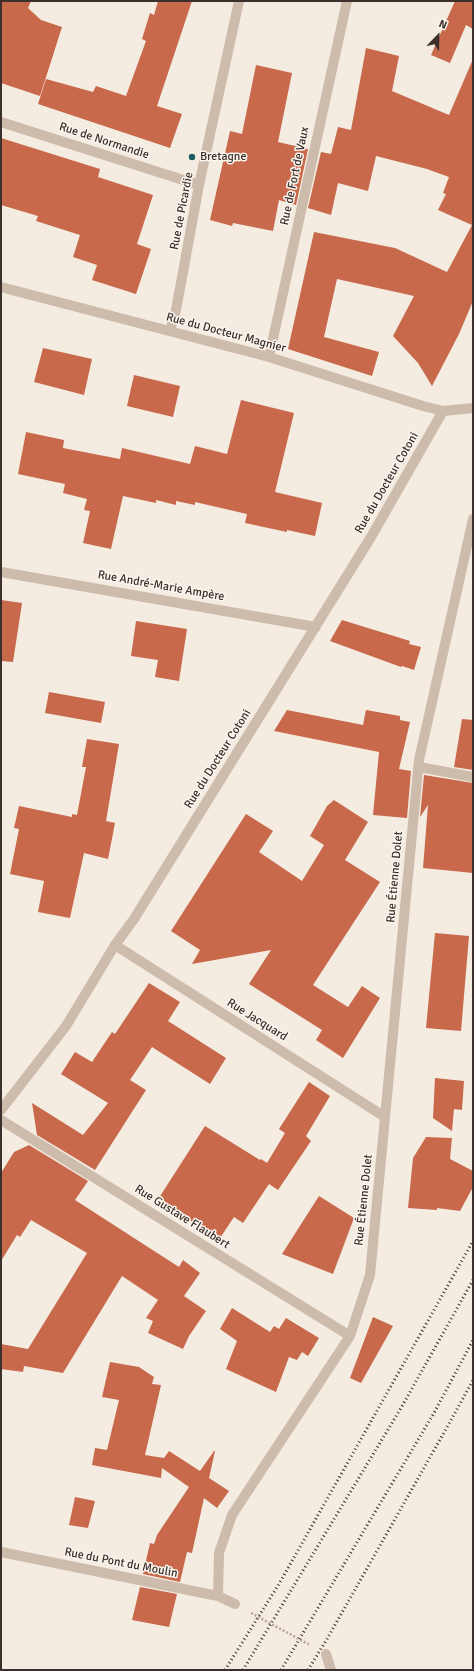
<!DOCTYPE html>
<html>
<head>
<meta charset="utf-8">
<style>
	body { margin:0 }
	#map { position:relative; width:474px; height:1671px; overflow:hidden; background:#f4ebe1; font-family:Signika,sans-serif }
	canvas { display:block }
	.frame { position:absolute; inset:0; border:2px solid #3b302b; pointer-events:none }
	.north { position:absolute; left:418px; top:16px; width:40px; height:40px; -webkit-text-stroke:3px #fbf5ee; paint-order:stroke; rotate:23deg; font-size:11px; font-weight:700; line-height:16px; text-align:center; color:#3b302b }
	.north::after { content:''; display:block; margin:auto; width:14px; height:18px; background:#3b302b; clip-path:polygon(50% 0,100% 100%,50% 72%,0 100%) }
</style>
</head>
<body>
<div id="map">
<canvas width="474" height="1671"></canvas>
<div class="frame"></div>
<div class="north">N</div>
</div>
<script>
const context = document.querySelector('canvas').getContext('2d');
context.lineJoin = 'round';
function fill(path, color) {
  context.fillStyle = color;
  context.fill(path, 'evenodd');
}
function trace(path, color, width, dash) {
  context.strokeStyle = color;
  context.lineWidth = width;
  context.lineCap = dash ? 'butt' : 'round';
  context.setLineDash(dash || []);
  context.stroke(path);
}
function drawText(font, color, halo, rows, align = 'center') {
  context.font = font + ' Signika,sans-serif';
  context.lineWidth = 3;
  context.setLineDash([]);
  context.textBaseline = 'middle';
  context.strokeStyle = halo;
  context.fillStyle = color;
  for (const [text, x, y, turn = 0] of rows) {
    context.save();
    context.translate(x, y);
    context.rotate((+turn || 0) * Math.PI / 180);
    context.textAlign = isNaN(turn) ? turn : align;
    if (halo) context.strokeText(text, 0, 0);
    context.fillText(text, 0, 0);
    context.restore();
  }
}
const building = new Path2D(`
	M 1,1 L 31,1 L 28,8 L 41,20 L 62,27 L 40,96 L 1,83 Z
	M 158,1 L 192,1 L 157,106 L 182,114 L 170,148 L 38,104 L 46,79 L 93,92 L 96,86 L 126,96 L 146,41 L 142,39 L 150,13 L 154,15 Z
	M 455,1 L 473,1 L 473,29 L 466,25 L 450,63 L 431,55 Z
	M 366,48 L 399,56 L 392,91 L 449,115 L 473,59 L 473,301 L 459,334 L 432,386 L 418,363 L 393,336 L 414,296 L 337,279 L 324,337 L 379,352 L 372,376 L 288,349 L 314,232 L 395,248 L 447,272 L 472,225 L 438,210 L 446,194 L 443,193 L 449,177 L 427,169 L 376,156 L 368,191 L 338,183 L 331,215 L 308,208 L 321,152 L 331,154 L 338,127 L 351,130 Z
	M 256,65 L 292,73 L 278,142 L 308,149 L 296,205 L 279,200 L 273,231 L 233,223 L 232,226 L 210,220 L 230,131 L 242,134 Z
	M 1,138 L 100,169 L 98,177 L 153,195 L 137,244 L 151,249 L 136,294 L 92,280 L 97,265 L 73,257 L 80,235 L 36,221 L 38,216 L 1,205 Z
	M 43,348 L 92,359 L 84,395 L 34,382 Z
	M 134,375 L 180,386 L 173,417 L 127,406 Z
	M 241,400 L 294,413 L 275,492 L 322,503 L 315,536 L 287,530 L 287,532 L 245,523 L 247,514 L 195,502 L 195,505 L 176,501 L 176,505 L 156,500 L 156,503 L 123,496 L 111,549 L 83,543 L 90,511 L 84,510 L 87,499 L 63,493 L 65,484 L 18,474 L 26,432 L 64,440 L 63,448 L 120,459 L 122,448 L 190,464 L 195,446 L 227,454 Z
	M 1,600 L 22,603 L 13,662 L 1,661 Z
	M 342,620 L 410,641 L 409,644 L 421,647 L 414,670 L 402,666 L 401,667 L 330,641 Z
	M 136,621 L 187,629 L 179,681 L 155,677 L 158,660 L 131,656 Z
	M 49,692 L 105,702 L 101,723 L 45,713 Z
	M 287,710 L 363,725 L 366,710 L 400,716 L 400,720 L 410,722 L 399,769 L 411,771 L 407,818 L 373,815 L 379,752 L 274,731 Z
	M 462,719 L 473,720 L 473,770 L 454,767 Z
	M 87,739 L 119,744 L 106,821 L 115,823 L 108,859 L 84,853 L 70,918 L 38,912 L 44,881 L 10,874 L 19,829 L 14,828 L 19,806 L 72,817 L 72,814 L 77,815 L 86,767 L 82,767 Z
	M 424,775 L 473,783 L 473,873 L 423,868 L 428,805 L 420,817 Z
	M 334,800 L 368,822 L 345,860 L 380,882 L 313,985 L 348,1007 L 362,986 L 380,998 L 343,1058 L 316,1040 L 322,1030 L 249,984 L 271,950 L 192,964 L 200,950 L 171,931 L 246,814 L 273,831 L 259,852 L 302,881 L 324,845 L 310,836 L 327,806 Z
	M 435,933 L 469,936 L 461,1031 L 426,1028 Z
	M 149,983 L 180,1002 L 168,1021 L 226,1058 L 210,1084 L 152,1047 L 130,1080 L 146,1090 L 95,1170 L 37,1135 L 32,1103 L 83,1135 L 108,1103 L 61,1074 L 75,1052 L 92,1062 L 112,1032 L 115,1034 Z
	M 435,1078 L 464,1081 L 462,1110 L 454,1109 L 452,1131 L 433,1118 Z
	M 309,1082 L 330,1096 L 306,1136 L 311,1141 L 278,1190 L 269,1184 L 243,1223 L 234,1217 L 220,1238 L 157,1201 L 205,1126 L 260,1160 L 261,1159 L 267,1163 L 285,1133 L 279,1129 Z
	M 426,1137 L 452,1138 L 450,1159 L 473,1171 L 473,1187 L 460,1211 L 437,1208 L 437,1210 L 408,1208 L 413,1158 Z
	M 29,1145 L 88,1181 L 75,1200 L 179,1267 L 183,1260 L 200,1273 L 184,1296 L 206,1311 L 189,1336 L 183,1349 L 148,1333 L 153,1321 L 146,1318 L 158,1300 L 122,1276 L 63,1373 L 24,1366 L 23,1372 L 1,1369 L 1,1344 L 28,1349 L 87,1253 L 31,1220 L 20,1237 L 17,1235 L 1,1261 L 1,1173 L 14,1152 Z
	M 319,1196 L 354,1218 L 333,1274 L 282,1254 Z
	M 232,1308 L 270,1332 L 274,1326 L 279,1329 L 286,1318 L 319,1338 L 308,1356 L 302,1352 L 297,1360 L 289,1357 L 276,1392 L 226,1369 L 237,1341 L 220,1329 Z
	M 373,1317 L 393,1326 L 361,1383 L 350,1378 Z
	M 110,1362 L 139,1367 L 154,1377 L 152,1384 L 161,1385 L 145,1455 L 164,1458 L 169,1451 L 200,1471 L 214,1451 L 215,1451 L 209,1478 L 229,1491 L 217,1508 L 204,1498 L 192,1553 L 187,1552 L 180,1582 L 143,1574 L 150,1543 L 154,1544 L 157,1535 L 189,1487 L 162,1468 L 161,1478 L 92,1465 L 95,1448 L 107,1450 L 119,1400 L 102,1397 Z
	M 75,1497 L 95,1501 L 88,1528 L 69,1525 Z
	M 140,1587 L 177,1594 L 169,1627 L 132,1620 Z`);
const path = new Path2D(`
	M 251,1613 L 310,1645`);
const minor = new Path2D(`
	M 1,122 L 199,185
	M 170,331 L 176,310 L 199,185 L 239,1
	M 269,357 L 347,1
	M 1,572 L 316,627
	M 419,767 L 473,777
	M 115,945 L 385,1117
	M 1,1120 L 350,1336
	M 1,1552 L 218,1596 L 235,1604
	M 218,1596 L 219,1553 L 232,1515 L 350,1336 L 370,1275 L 419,760 L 473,519
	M 326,1654 L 331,1670`);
const tertiary = new Path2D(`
	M 1,287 L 269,357 L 423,406 L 443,411 L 473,408
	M 1,1110 L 66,1026 L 115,945 L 134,919 L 371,537 L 443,411`);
const rail = new Path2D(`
	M 225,1670 L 279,1584 L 473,1241
	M 243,1670 L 401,1408 L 473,1280
	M 281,1670 L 434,1413 L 473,1340
	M 308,1670 L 327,1639 L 450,1422 L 473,1380`);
const markers = [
	[192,157,4,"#1f5a5e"]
];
const streetNames = [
	["Rue de Normandie",104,141,18],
	["Rue de Fort de Vaux",295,176,-78],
	["Rue de Picardie",182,211,-79],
	["Rue du Docteur Magnier",226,333,15],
	["Rue du Docteur Cotoni",387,483,-60],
	["Rue André-Marie Ampère",161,586,10],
	["Rue du Docteur Cotoni",218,759,-58],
	["Rue Étienne Dolet",395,877,-85],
	["Rue Jacquard",257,1020,32],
	["Rue Étienne Dolet",364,1200,-84],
	["Rue Gustave Flaubert",182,1217,32],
	["Rue du Pont du Moulin",121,1563,11]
];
const poiNames = [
	["Bretagne",200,157]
];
fill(building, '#c8694b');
trace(path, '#b9a596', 2.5, [2, 2]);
trace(minor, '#cdbbac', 10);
trace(tertiary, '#cdbbac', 10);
trace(rail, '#3b302b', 3, [1, 3]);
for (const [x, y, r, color] of markers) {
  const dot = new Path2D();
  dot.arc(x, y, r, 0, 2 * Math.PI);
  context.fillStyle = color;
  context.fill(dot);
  trace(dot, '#fbf5ee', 1.5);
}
drawText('12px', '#3b302b', '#fbf5ee', streetNames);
drawText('12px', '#3b302b', '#fbf5ee', poiNames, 'left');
</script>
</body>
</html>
